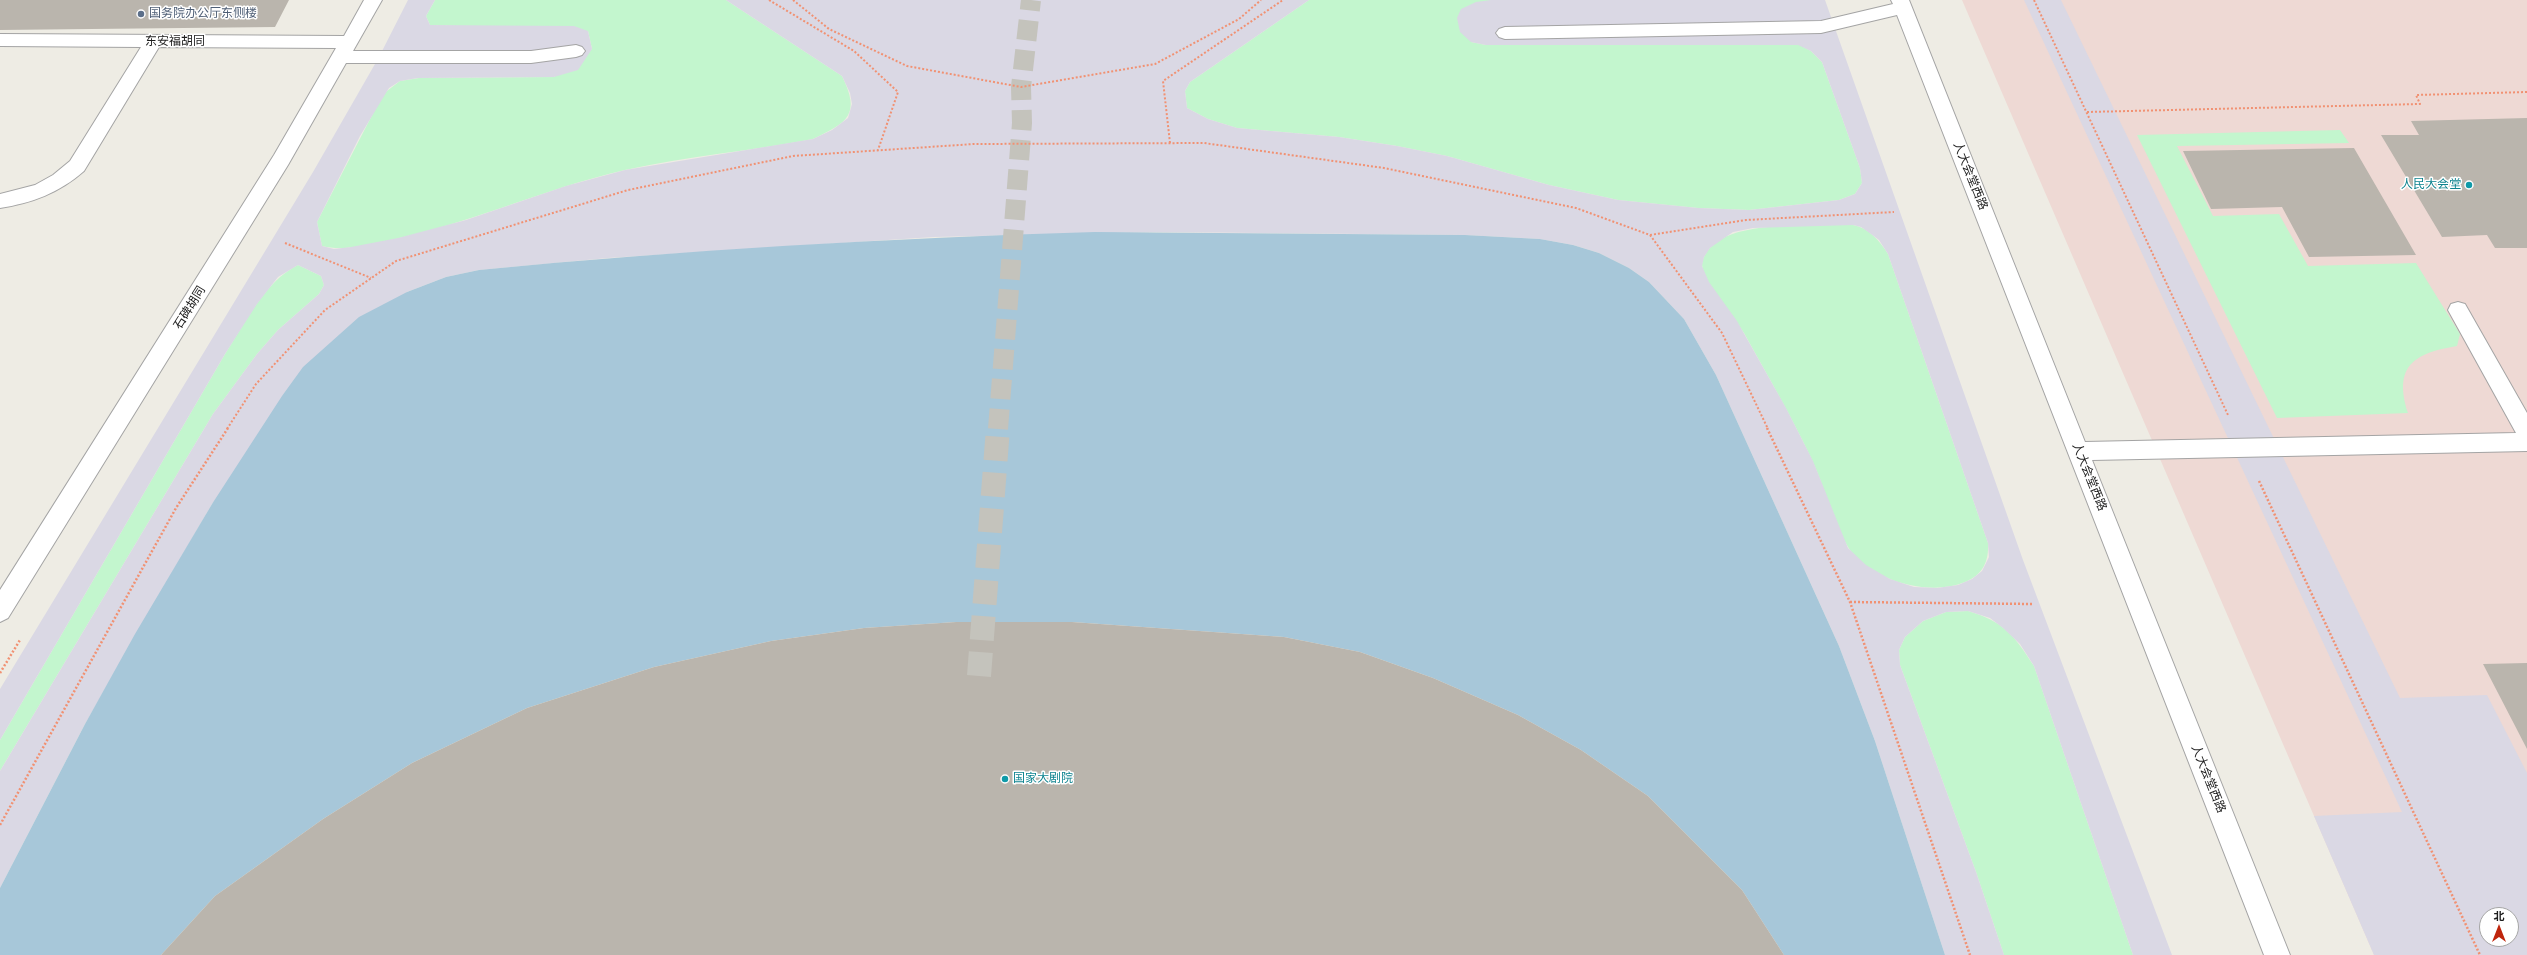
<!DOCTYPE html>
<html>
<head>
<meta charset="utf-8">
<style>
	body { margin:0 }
	#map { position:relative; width:2527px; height:955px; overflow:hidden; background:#eeece4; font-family:"Space Grotesk","Noto Sans SC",sans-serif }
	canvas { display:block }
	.north { position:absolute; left:2479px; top:907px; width:40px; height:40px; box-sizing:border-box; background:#fff; border:1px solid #a5a5a5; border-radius:50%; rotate:0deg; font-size:11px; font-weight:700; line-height:16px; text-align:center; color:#1d1d1d }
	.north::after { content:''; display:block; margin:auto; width:14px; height:18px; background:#bf250c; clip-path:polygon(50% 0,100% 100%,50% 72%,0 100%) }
</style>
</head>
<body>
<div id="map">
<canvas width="2527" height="955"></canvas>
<div class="north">北</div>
</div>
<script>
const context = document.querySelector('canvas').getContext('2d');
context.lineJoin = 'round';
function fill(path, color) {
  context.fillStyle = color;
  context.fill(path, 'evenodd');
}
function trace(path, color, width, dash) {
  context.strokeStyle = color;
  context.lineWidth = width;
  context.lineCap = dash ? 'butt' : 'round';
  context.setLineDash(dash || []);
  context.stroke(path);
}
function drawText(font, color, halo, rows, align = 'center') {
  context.font = font + ' "Space Grotesk","Noto Sans SC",sans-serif';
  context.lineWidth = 3;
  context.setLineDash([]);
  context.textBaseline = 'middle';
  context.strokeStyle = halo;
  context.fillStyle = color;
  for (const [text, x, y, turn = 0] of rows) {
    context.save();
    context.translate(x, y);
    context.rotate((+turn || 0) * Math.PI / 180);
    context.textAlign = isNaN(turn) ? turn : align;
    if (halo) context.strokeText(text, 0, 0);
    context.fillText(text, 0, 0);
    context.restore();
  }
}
const commercial = new Path2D(`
	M 1962,0 L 2527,0 L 2527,955 L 2374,955 ZM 2487,915 L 2511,915 L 2511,939 L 2487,939 Z`);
const park = new Path2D(`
	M 435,0 L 726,0 L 842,76 C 861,115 848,122 813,139 C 751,151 687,156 625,170 C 542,189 465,226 381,242 C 361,246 342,251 322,246 L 317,222 L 383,94 L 400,81 L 419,78 L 554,77 L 592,49 L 588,31 L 430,25 L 426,16 Z
	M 1309,0 L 1494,0 L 1491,0 L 1471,42 L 1486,45 L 1798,44 L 1811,51 L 1822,62 L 1860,168 L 1862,183 L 1855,194 L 1839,200 L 1749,210 L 1698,208 L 1618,200 L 1549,185 L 1447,156 L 1397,146 L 1339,137 L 1237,128 L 1208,119 L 1187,108 L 1185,91 L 1190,82 Z
	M 2340,130 L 2349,143 L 2177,146 L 2213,216 L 2279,214 L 2308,266 L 2416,263 L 2460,334 L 2457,346 C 2414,353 2393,366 2408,413 L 2277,418 L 2137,135 Z
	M 1853,225 C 1869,228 1879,240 1888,254 L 1988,543 C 1989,561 1983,575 1965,582 C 1930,597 1869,581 1848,547 C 1832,521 1825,488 1812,460 C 1792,417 1767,375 1744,333 C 1734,316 1703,284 1702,265 C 1702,260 1705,254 1708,250 C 1730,219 1817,226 1853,225 Z
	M 298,265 L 321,276 L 324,285 L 319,294 L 278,330 L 257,354 L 213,414 L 0,771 L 0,740 L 225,354 C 245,323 264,282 298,265 Z
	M 1968,611 C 2003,621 2014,635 2034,666 L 2133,955 L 2004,955 L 1976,872 L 1900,665 L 1899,650 L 1905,637 L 1923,621 L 1946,612 Z`);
const plaza = new Path2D(`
	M 408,0 L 435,0 L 426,16 L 430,25 L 574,26 L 588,31 L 592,49 L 578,70 L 554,77 L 418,78 L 400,81 L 389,88 L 360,136 L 317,222 L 322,246 L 334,249 L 351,247 L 398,238 L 466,220 L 566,186 L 625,170 L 813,139 L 832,130 L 848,118 L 852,104 L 850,93 L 842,76 L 726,0 L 1309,0 L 1190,82 L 1185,91 L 1187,108 L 1208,119 L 1237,128 L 1339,137 L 1397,146 L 1447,156 L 1549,185 L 1618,200 L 1698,208 L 1749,210 L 1839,200 L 1855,194 L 1862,183 L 1860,168 L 1822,62 L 1811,51 L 1798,45 L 1486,45 L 1471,42 L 1460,32 L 1457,18 L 1461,9 L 1476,2 L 1491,0 L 1825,0 L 2023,560 L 2172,955 L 2133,955 L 2034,666 L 2020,644 L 2003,628 L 1990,618 L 1968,611 L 1946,612 L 1923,621 L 1905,637 L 1899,650 L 1900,665 L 1976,872 L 2004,955 L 1945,955 L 1875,741 L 1839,646 L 1716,375 L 1684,319 L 1649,282 L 1629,268 L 1599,253 L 1573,245 L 1540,239 L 1465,235 L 1155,232 L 934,237 L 608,258 L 479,270 L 446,277 L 407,292 L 212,504 L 85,724 L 0,888 L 0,771 L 213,414 L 257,354 L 278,330 L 319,294 L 324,285 L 321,276 L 298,265 L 278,277 L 257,304 L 225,354 L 0,740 L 0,689 L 313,172 L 379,57 ZM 1853,225 L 1861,227 L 1871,234 L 1879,240 L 1888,254 L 1988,543 L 1989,557 L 1982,571 L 1972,579 L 1958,585 L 1937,588 L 1914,587 L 1890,579 L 1866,565 L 1848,548 L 1813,461 L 1786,408 L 1737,321 L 1709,282 L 1702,266 L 1704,257 L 1710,248 L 1733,232 L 1753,228 Z
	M 2024,0 L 2061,0 L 2400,698 L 2487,695 L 2527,773 L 2527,955 L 2374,955 L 2314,816 L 2402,812 ZM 2487,915 L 2511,915 L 2511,939 L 2487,939 Z`);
const water = new Path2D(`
	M 1095,232 L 1465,235 L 1540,239 L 1573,245 L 1599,253 L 1629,268 L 1649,282 L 1684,319 L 1716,375 L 1839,646 L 1875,741 L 1945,955 L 1784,955 L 1742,890 L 1648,796 L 1581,750 L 1518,715 L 1433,678 L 1360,652 L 1284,637 L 1072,622 L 956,622 L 864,628 L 771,641 L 654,667 L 527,708 L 412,763 L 323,819 L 215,896 L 161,955 L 0,955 L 0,888 L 85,724 L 135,634 L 212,504 L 282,396 L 303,367 L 359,317 L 407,292 L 446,277 L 479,270 C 684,250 889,238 1095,232 Z`);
const building = new Path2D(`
	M 0,0 L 289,0 L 275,27 L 0,30 Z
	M 2527,118 L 2527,248 L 2495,248 L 2487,235 L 2442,237 L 2381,135 L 2419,135 L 2411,121 Z
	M 2354,148 L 2416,255 L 2309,257 L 2282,207 L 2211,209 L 2183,151 Z
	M 956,622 L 1072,622 L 1284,637 L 1360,652 L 1433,678 L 1518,715 L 1581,750 L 1648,796 L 1742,890 L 1784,955 L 161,955 L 215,896 L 323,819 L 412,763 L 527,708 L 654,667 L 771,641 L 864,628 Z
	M 2527,663 L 2527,749 L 2483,664 Z`);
const minorTunnelFar1 = new Path2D(`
	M 998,429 L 1022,123 L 1021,87 L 1031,0`);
const minorTunnel = new Path2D(`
	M 979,676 L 998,428`);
const pathFar1 = new Path2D(`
	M 769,0 L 854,51 L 898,92 L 878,150
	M 793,0 L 829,29 L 907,66 L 1021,87 L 1155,64 L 1239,19 L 1261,0
	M 2034,0 L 2228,415
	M 2087,112 L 2420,104 L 2416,95 L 2527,92
	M 1170,143 L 1163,81 L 1283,0
	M 1650,235 L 1746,220 L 1894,212
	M 285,243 L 371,278
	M 227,429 L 256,384 L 325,310 L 396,261 L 628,190 L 793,156 L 974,144 L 1204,143 L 1384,168 L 1576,208 L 1650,235 L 1722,333 L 1768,429`);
const path = new Path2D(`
	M 1767,428 L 1850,602 L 1970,955
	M 2259,481 L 2480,955
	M 1850,602 L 2033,604
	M 0,673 L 20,640
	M 0,825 L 176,508 L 228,428`);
const minor = new Path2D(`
	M 364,0 L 382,0 L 353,51 L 531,51 L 576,45 L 582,47 L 585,51 L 582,55 L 576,57 L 531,63 L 346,63 L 288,165 L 8,618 L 0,622 L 0,590 L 274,155 L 336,48 L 159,47 L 84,171 C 59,193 32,203 0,208 L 0,194 L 35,185 L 53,175 L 70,161 L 141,47 L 0,46 L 0,34 L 344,36 Z
	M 1891,0 L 1909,0 L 2085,442 L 2516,433 L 2448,310 L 2451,304 L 2458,302 L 2465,304 L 2527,413 L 2527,451 L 2092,460 L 2290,955 L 2264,955 L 1897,15 L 1821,33 L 1505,39 L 1499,37 L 1496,33 L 1499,29 L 1505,27 L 1821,21 L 1893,4 Z`);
const markers = [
	[141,14,4,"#5c6f8a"],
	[2469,185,4,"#0f9aa8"],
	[1005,779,4,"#0f9aa8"]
];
const serviceNames = [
	["国务院办公厅东侧楼",149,14]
];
const streetNames = [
	["东安福胡同",175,42],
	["人大会堂西路",1970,176,68],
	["石碑胡同",190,308,-58],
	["人大会堂西路",2089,477,68],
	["人大会堂西路",2208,779,68]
];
const cultureNames = [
	["人民大会堂",2461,185],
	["国家大剧院",1013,779,"left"]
];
fill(commercial, '#eed9d4');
fill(park, '#c3f6ce');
fill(plaza, '#dad8e4');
fill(water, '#a7c7d9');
fill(building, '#bab5ad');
trace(minorTunnelFar1, '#c4c3bc', 20, [20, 10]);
trace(minorTunnel, '#c4c3bc', 24, [24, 12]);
trace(minor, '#a4a4a4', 2);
trace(pathFar1, '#f19172', 2, [2, 2]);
trace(path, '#f19172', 2.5, [2, 2]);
fill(minor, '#fff');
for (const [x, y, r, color] of markers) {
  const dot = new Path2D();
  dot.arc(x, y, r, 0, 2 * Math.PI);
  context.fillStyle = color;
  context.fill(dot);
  trace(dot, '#fff', 1.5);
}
drawText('12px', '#4e5e75', '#fff', serviceNames, 'left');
drawText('12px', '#1d1d1d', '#fff', streetNames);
drawText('12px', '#0d838f', '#fff', cultureNames, 'right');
</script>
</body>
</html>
